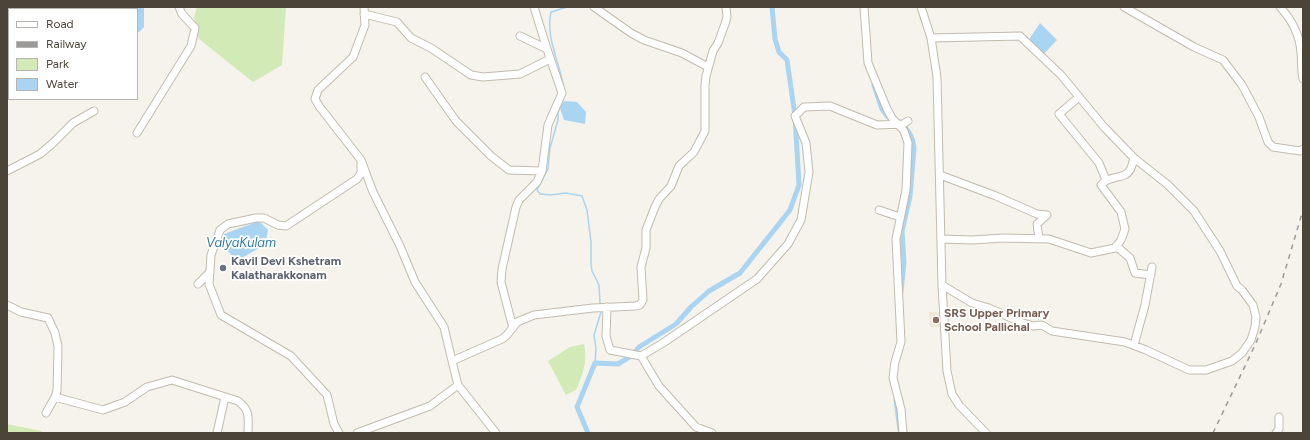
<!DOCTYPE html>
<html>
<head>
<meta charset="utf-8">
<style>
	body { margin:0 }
	#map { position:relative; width:1310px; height:440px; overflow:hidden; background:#f6f3ec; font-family:Figtree,sans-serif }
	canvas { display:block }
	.frame { position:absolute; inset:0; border:8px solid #4b4439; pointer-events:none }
	.legend { position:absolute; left:8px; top:8px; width:130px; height:92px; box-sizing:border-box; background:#fff; border:1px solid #b7b4b0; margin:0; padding:5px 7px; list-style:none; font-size:12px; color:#4b4439 }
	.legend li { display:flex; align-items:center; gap:8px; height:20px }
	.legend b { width:20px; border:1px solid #b7b4b0 }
</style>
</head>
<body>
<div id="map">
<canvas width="1310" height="440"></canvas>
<div class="frame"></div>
<ul class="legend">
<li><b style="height:5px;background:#fff"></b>Road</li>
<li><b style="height:5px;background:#9a9a9a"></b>Railway</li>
<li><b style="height:11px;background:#d2eab5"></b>Park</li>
<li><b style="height:11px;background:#a9d4f2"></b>Water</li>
</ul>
</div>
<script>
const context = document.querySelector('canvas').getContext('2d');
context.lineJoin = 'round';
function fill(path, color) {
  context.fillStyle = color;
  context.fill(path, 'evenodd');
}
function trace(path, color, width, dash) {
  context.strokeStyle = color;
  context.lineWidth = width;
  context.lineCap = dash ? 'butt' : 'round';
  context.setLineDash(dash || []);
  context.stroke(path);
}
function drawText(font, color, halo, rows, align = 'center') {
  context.font = font + ' Figtree,sans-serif';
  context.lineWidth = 3.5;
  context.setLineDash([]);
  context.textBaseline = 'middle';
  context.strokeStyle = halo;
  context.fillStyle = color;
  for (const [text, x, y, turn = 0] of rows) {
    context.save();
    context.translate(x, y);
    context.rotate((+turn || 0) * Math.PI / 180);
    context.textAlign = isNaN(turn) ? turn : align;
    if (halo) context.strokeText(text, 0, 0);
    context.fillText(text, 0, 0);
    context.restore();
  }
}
const education = new Path2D(`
	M 929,312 L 941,312 L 943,327 L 930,327 Z`);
const green = new Path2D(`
	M 197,7 L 286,7 L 282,65 L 253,82 L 199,39 L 194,17 Z
	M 584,344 C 588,361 583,374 576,390 L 566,395 L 548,361 L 570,347 Z
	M 7,424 L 41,431 L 43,433 L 7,433 Z`);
const water = new Path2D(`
	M 64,7 L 144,7 L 144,27 L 139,32 L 137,32 L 137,9 L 64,9 Z
	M 1040,23 L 1057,40 L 1041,57 L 1028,41 Z
	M 564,101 L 577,102 L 586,112 L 585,124 L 564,120 L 560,108 Z
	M 259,221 L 268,230 L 265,245 L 238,260 C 226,251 224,249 224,234 Z`);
const stream = new Path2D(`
	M 564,90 C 561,64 545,39 551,12 L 567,7
	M 565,94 L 558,112 L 558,120 L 550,148 L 548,169 L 537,190 L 540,194 L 551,195 L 566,193 L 582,196 L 587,210 L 591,242 L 591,264 L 592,271 L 599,285 L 600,303
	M 595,363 L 596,349 L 594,335 L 601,312`);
const canal = new Path2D(`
	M 874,85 L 882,109 L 888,117
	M 900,122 C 908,129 913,137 914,148 L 910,196 L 902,231 L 904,262 L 901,292
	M 634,353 L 639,347 L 676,324 L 691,307 L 709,291 L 740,273 L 790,210 L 799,185 L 795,116 L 787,60 L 779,52 L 775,39 L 772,7
	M 896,400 L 900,430
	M 588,433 L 577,407 L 595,363 L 618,364 L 631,356`);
const minor = new Path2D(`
	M 594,7 L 631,33 L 644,40 L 682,53 L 708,67
	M 864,7 L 868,63 L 887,109 L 892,118 L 904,131 L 908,143 L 906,190 L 896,239 L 901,342 L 895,362 L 893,378 L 901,409 L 903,433
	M 921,7 L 931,38 L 937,77 L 942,285 L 947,371 L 952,394 L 959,405 L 986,433
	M 1124,7 L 1194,47 L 1223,60 L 1242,85 L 1259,117 L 1268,142 L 1273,147 L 1300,151 L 1303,149
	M 1280,7 C 1292,20 1300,36 1301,53 C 1302,62 1301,70 1303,79
	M 364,14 L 397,22 L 411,38 L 431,48 L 471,75 L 483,77 L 520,74 L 550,59
	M 520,36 L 547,49
	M 931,38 L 1020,36 L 1061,75 L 1104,127 L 1134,158 L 1167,184 L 1194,211 L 1220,251 L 1237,286 L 1242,290 L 1253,305 L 1256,317 L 1255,327 L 1251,340 L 1242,353 L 1232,361 L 1206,370 L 1189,370 L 1146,350 L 1125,342 L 1052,331 L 1042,325 L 1033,326 L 1020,322 L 989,308 L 972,303 L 942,285
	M 425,77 L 456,121 L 491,156 L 509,170 L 542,171
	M 1079,97 L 1059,114 L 1099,163 L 1106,180
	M 137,133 L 191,46 L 195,28 L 182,14 L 179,7
	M 361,160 L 373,192 L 400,246 L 415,282 L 444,327 L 452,361 L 502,339 L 507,335 L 517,322 L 534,315 L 593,308 L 636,306 L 640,305 L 643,300 L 641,267 L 646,248 L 646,230 L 655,207 L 659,199 L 671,186 L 679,166 L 694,152 L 705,131 L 705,85 L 706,76 L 713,51 L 718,43 L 725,24 L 727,17 L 726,7
	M 7,171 L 40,154 L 53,143 L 73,123 L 94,111
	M 940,175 L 996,196 L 1037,214 L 1047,215 L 1037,224 L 1039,239
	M 879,210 L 900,217
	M 941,239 L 972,240 L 1003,238 L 1049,239 L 1091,253 L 1115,248 L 1121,240 L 1125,229 L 1121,212 L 1101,185 C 1110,174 1125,180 1130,170 C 1132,167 1133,161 1134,158
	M 1116,246 L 1130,258 L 1135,273 L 1151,275
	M 198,284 L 210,272
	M 7,305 L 21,312 L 48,318 L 55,333 L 58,346 L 57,391 L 55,397 L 46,413
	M 607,307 L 606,336 L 610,350 L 641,356 L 659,386 L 696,427 L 712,433
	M 513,328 L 501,282 L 502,269 L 516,207 L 519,200 L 537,182 L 542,171 L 548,125 L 562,93 L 547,49 L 534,7
	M 1134,345 L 1145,305 L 1152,267
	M 641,356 L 663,343 L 757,279 L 788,244 L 801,220 L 809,172 L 806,143 L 795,116 L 804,107 L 830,106 L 877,125 L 903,124 L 908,121
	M 452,361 L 458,385 L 496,433
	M 55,397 L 103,410 L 125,402 L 147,387 L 172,380 L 238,401 C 251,411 248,418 248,433
	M 217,433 L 225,397
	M 339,433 L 334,424 L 327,395 L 291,356 L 221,315 L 209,284 L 211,255 L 220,230 L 228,224 L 256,218 L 264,218 L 278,225 L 286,226 L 357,179 L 361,173 L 361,160 L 319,106 L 315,99 L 318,90 L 353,57 L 365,25 L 364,7
	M 357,433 L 430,406 L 458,385
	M 1276,433 L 1279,429 L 1279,417`);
const rail = new Path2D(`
	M 1213,433 L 1256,343 L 1281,284 L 1303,210`);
const markers = [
	[223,268,4,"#6b7280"],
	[936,320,4,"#8d6e63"]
];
const worshipNames = [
	["Kavil Devi Kshetram",231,261],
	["Kalatharakkonam",231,275]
];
const educationNames = [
	["SRS Upper Primary",944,313],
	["School Pallichal",944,327]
];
const waterNames = [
	["ValyaKulam",241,243]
];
fill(education, '#efe8d6');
fill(green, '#d2eab5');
fill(water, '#a9d4f2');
trace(stream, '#a9d4f2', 1.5);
trace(canal, '#a9d4f2', 5);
trace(minor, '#c2bbae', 9);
trace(minor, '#fff', 7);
trace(rail, '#9a9a9a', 1.5, [5, 5]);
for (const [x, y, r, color] of markers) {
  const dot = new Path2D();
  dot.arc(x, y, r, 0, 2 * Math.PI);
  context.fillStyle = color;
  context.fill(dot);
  trace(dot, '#fff', 1.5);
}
drawText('bold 12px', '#5b616d', '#fff', worshipNames, 'left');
drawText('bold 12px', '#785e54', '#fff', educationNames, 'left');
drawText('italic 13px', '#2e7ab2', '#fff', waterNames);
</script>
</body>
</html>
